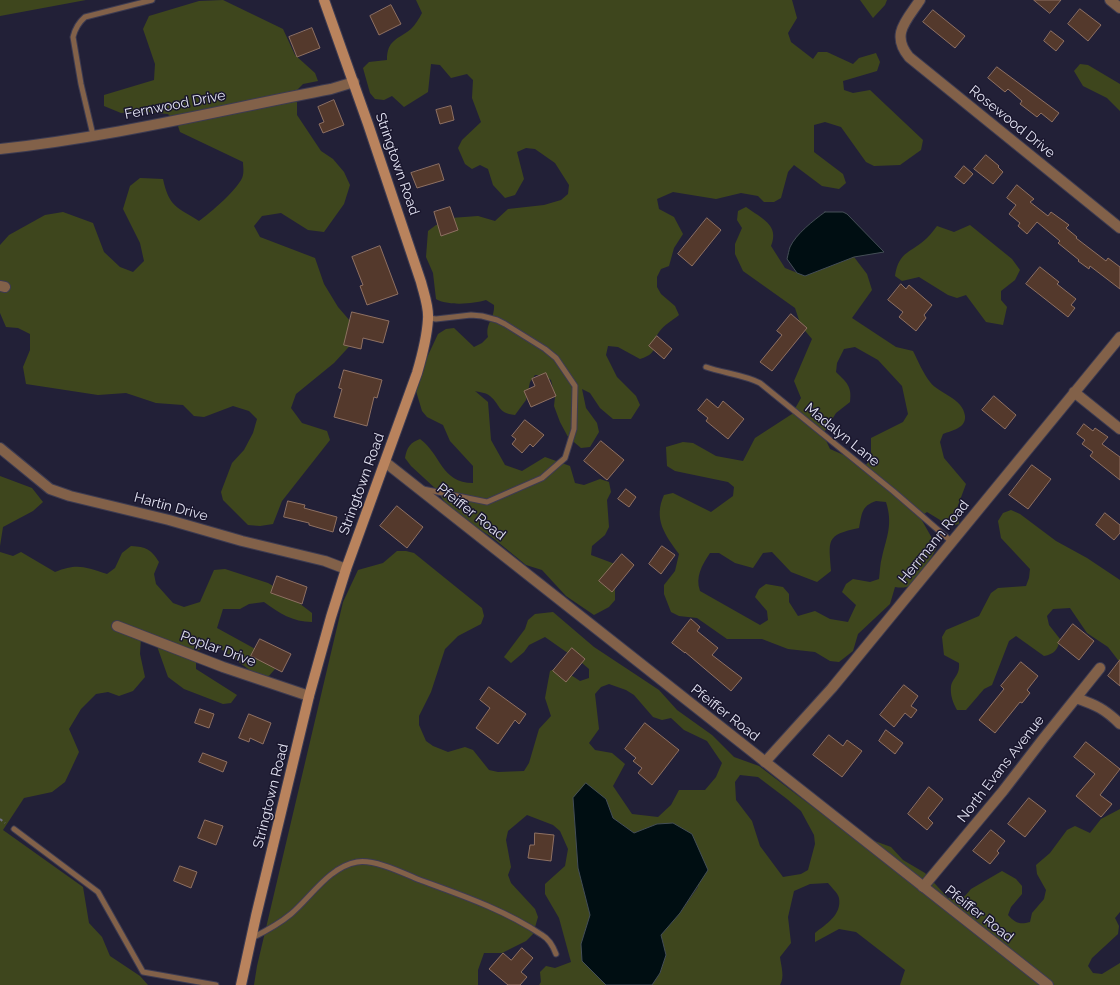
<!DOCTYPE html>
<html>
<head>
<meta charset="utf-8">
<style>
	body { margin:0 }
	canvas { display:block; background:#222037 }
</style>
</head>
<body>
<canvas width="1120" height="985"></canvas>
<script>
const context = document.querySelector('canvas').getContext('2d');
context.lineJoin = 'round';
function fill(path, color) {
  context.fillStyle = color;
  context.fill(path, 'evenodd');
}
function trace(path, color, width, dash) {
  context.strokeStyle = color;
  context.lineWidth = width;
  context.lineCap = dash ? 'butt' : 'round';
  context.setLineDash(dash || []);
  context.stroke(path);
}
function drawText(font, color, halo, rows, align = 'center') {
  context.font = font + ' Raleway,sans-serif';
  context.lineWidth = 3;
  context.setLineDash([]);
  context.textBaseline = 'middle';
  context.strokeStyle = halo;
  context.fillStyle = color;
  for (const [text, x, y, turn = 0] of rows) {
    context.save();
    context.translate(x, y);
    context.rotate((+turn || 0) * Math.PI / 180);
    context.textAlign = isNaN(turn) ? turn : align;
    if (halo) context.strokeText(text, 0, 0);
    context.fillText(text, 0, 0);
    context.restore();
  }
}
const green = new Path2D(`
	M 0,0 L 86,0 L 0,16 Z
	M 223,0 L 283,29 L 295,55 L 315,73 L 318,81 L 303,84 L 297,90 L 297,115 L 321,151 L 333,159 L 344,172 L 350,185 L 344,204 L 324,232 L 308,230 L 281,213 L 262,216 L 254,226 L 260,237 L 315,258 L 324,284 L 338,307 L 357,329 L 357,338 L 334,363 L 296,394 L 291,408 L 302,423 L 327,431 L 330,440 L 282,501 L 273,524 L 260,526 L 248,525 L 223,500 L 221,492 L 232,463 L 244,450 L 253,433 L 257,419 L 249,411 L 233,406 L 204,417 L 194,416 L 183,405 L 156,403 L 126,393 L 98,395 L 26,384 L 23,367 L 30,350 L 30,334 L 18,328 L 6,327 L 0,313 L 0,245 L 9,235 L 45,215 L 63,212 L 93,223 L 104,252 L 120,267 L 133,272 L 144,261 L 140,243 L 123,209 L 130,186 L 140,178 L 163,179 C 169,207 177,207 199,221 C 209,214 241,187 243,175 C 244,171 243,165 243,162 L 180,132 L 177,123 L 168,114 L 137,111 L 121,113 L 104,106 L 104,95 L 154,80 L 155,64 L 143,29 L 149,16 L 199,1 Z
	M 416,0 L 792,0 L 797,18 L 788,33 L 791,42 L 813,59 L 818,52 L 827,52 L 853,64 L 859,58 L 876,53 L 880,62 L 877,71 L 843,81 L 844,90 L 853,93 L 870,90 L 923,140 L 921,150 L 900,165 L 874,166 L 866,162 L 841,127 L 825,122 L 814,125 L 814,152 L 843,174 L 846,183 L 839,189 L 822,186 L 794,165 L 788,172 L 781,198 L 774,202 L 764,202 L 758,196 L 741,193 L 716,199 L 673,192 L 657,199 L 659,209 L 674,217 L 683,234 L 674,248 L 669,266 L 661,269 L 657,277 L 657,287 L 661,294 L 675,306 L 679,315 C 673,320 664,325 659,332 C 650,344 662,352 640,359 L 618,347 L 608,346 L 606,355 L 617,377 L 636,396 L 640,405 L 631,419 L 613,419 L 600,408 L 590,393 L 582,389 L 586,408 L 597,423 L 599,432 L 590,447 L 581,448 L 568,437 L 560,422 L 554,406 L 555,397 L 551,380 L 544,375 L 535,375 L 530,382 L 526,400 L 515,415 C 497,413 501,405 490,396 C 487,393 479,392 475,391 L 488,402 L 491,440 L 505,465 L 522,471 L 545,457 L 570,466 L 575,483 L 584,485 L 600,479 L 609,482 L 611,492 L 607,500 L 609,527 L 605,535 L 592,546 L 591,555 L 615,564 L 615,600 L 609,607 L 594,615 L 566,596 L 542,570 L 526,565 L 493,538 L 450,510 L 436,489 L 411,466 L 405,458 C 407,447 410,443 420,439 C 441,454 441,483 473,483 L 473,466 L 450,441 L 443,425 L 427,417 L 422,411 L 416,391 L 423,366 L 438,334 L 446,329 L 454,328 L 474,347 L 482,343 L 488,337 C 485,323 495,319 494,305 L 486,300 C 473,304 448,306 436,299 L 433,273 L 426,257 L 428,231 L 436,225 L 445,225 L 451,218 L 478,216 L 495,221 L 508,209 L 544,205 L 561,200 L 568,194 L 569,185 L 555,163 L 535,149 L 526,148 L 517,152 L 524,179 L 515,195 L 505,198 L 493,185 L 488,169 L 480,165 L 472,169 L 465,164 L 458,148 L 462,140 L 481,122 L 472,98 L 473,80 L 467,74 L 451,78 L 440,65 L 431,64 L 428,92 L 404,107 L 392,96 L 384,100 L 375,99 L 370,93 L 363,68 L 369,62 L 387,60 C 387,40 397,40 411,29 C 415,25 419,19 422,13 Z
	M 860,0 L 887,0 L 885,5 L 873,18 Z
	M 1080,64 L 1088,65 L 1120,84 L 1120,111 L 1107,98 L 1083,86 L 1074,71 Z
	M 746,207 C 761,218 780,225 771,246 L 785,268 L 805,276 L 854,257 L 867,274 L 872,290 L 852,318 L 896,347 L 913,351 C 918,361 923,373 930,382 C 939,394 963,398 965,416 C 966,428 953,430 943,434 L 940,442 L 944,458 L 966,484 L 957,508 L 959,524 L 950,526 L 927,512 L 920,517 L 937,547 C 933,556 918,579 911,585 C 906,588 901,588 895,587 L 890,604 L 858,634 L 853,651 L 839,662 L 830,661 L 815,652 L 788,649 L 762,639 L 727,639 L 697,618 L 679,616 L 671,612 L 664,594 L 664,585 L 675,571 L 679,554 C 665,535 653,519 664,495 L 673,493 L 711,512 L 733,496 L 734,487 L 728,482 L 675,471 L 667,466 L 666,447 L 683,442 L 693,443 L 716,456 L 743,461 L 755,438 L 792,414 L 801,398 L 794,381 L 812,339 L 801,326 L 795,308 L 743,271 L 735,254 L 735,244 L 742,228 L 737,220 L 738,211 ZM 855,347 L 878,360 L 902,386 L 908,414 L 903,422 L 871,438 L 871,456 L 867,464 L 859,467 L 846,456 L 830,449 L 823,434 L 836,413 L 850,402 C 852,386 847,383 836,372 L 837,363 L 844,349 ZM 876,501 L 886,502 C 893,524 887,536 882,557 C 880,564 880,571 879,579 L 870,582 L 853,579 L 846,584 L 842,592 L 856,605 L 848,622 L 830,619 L 815,611 L 798,616 L 789,602 L 789,594 L 783,587 L 766,584 L 759,589 L 755,597 L 767,611 L 768,620 L 760,625 L 700,591 C 695,577 702,565 710,553 L 719,553 L 735,563 L 753,568 L 763,553 L 772,552 L 791,572 L 817,582 L 831,571 C 829,540 825,535 859,528 C 862,514 861,506 876,501 Z
	M 970,225 L 1012,259 L 1020,270 L 1015,280 L 1001,291 L 1001,300 L 1007,307 L 1003,325 L 986,322 L 966,295 L 957,298 L 948,295 L 919,277 L 902,281 L 895,276 C 899,250 912,253 927,238 C 931,234 934,230 937,226 L 954,232 Z
	M 0,476 L 32,488 L 43,502 L 33,511 L 3,527 L 0,546 Z
	M 1011,510 L 1020,514 L 1056,541 L 1087,558 L 1120,580 L 1120,660 L 1118,660 L 1108,647 L 1087,633 L 1070,608 L 1053,609 L 1047,616 L 1049,625 L 1060,639 C 1058,650 1054,654 1044,656 L 1016,636 L 1009,641 L 992,685 L 984,689 L 966,710 L 957,710 C 953,703 950,695 951,686 C 953,677 960,676 959,663 L 944,655 L 942,637 L 946,630 L 979,616 L 991,593 L 998,588 L 1026,586 L 1029,578 L 1030,569 L 1001,538 L 998,521 L 1003,513 Z
	M 131,546 C 146,547 151,549 159,562 L 154,574 L 156,584 L 173,603 L 184,607 L 200,602 L 214,570 L 225,569 L 268,583 L 287,594 L 312,613 L 312,622 C 293,622 279,613 264,602 L 249,604 L 240,609 L 223,609 L 217,628 L 268,656 L 275,669 L 268,677 L 255,674 L 221,649 L 206,647 L 196,651 L 196,669 L 237,695 L 231,703 L 223,704 L 184,689 L 168,677 L 153,635 L 141,637 L 140,654 L 145,677 L 133,691 L 119,696 L 108,692 L 96,694 L 81,709 L 69,729 L 79,752 L 65,782 L 52,792 L 24,798 L 3,830 L 83,887 L 89,923 L 102,937 L 110,956 L 140,976 L 148,985 L 0,985 L 0,552 L 13,556 L 21,552 L 55,572 C 78,563 84,567 107,574 L 115,568 L 122,553 Z
	M 397,551 L 406,551 L 414,553 L 482,608 L 484,616 L 481,624 L 458,636 L 445,649 L 431,692 L 419,716 L 419,725 L 426,741 L 433,746 L 448,752 L 465,747 L 473,750 L 489,770 L 498,772 L 524,771 L 529,763 L 539,729 L 551,716 L 545,698 L 550,671 L 559,667 L 580,681 L 589,678 L 589,669 L 582,663 L 545,637 L 529,645 L 524,652 L 511,663 L 504,657 L 525,629 L 528,620 L 535,614 L 553,612 L 594,647 L 659,690 L 677,710 L 712,735 L 734,757 L 759,766 L 842,829 L 891,847 L 903,860 L 925,873 L 948,898 L 965,896 L 971,889 L 1002,871 L 1016,879 L 1022,886 L 1022,894 L 1011,907 L 1008,915 C 1015,923 1020,925 1030,922 L 1032,913 L 1044,899 L 1046,890 L 1037,874 L 1036,865 L 1050,853 L 1067,830 L 1075,826 L 1090,833 L 1101,819 L 1120,809 L 1120,912 L 1115,918 L 1119,926 L 1118,934 L 1092,958 L 1088,966 L 1093,973 L 1102,974 L 1120,963 L 1120,985 L 900,985 L 905,970 L 856,932 L 839,929 L 815,942 L 815,933 C 826,924 842,915 839,898 C 838,893 831,887 828,883 L 810,884 L 794,891 L 788,917 L 791,943 L 780,957 C 781,966 785,977 780,985 L 652,985 L 660,973 L 666,955 L 661,935 L 680,913 L 698,887 L 657,824 L 634,833 L 613,818 L 606,799 L 573,798 L 578,868 L 590,915 L 581,944 L 582,961 L 606,985 L 539,985 L 541,982 L 540,972 L 546,966 L 555,968 L 571,962 L 559,918 L 545,894 L 545,884 L 565,866 L 568,849 L 560,831 L 553,825 L 527,815 L 508,831 L 506,840 L 511,867 L 508,875 L 511,883 L 535,909 L 538,917 L 533,934 L 526,941 L 502,953 L 484,953 L 478,970 L 478,985 L 254,985 L 257,966 L 343,602 L 358,570 L 383,563 ZM 609,684 L 626,690 L 634,695 L 653,717 L 662,720 L 671,718 L 684,730 L 707,741 L 722,763 L 716,777 L 705,790 L 679,790 L 671,805 L 658,817 L 632,814 L 613,786 L 625,764 L 612,753 L 595,750 L 589,743 L 599,729 L 595,694 L 601,687 ZM 740,775 L 758,777 L 787,799 L 801,811 L 814,835 L 815,844 L 808,870 L 801,874 L 783,877 L 760,846 L 752,821 L 736,800 L 735,782 Z`);
const water = new Path2D(`
	M 825,212 L 843,212 L 847,214 L 884,252 L 854,257 L 805,276 L 797,273 L 787,259 C 788,255 789,250 790,247 C 796,234 814,220 825,212 Z
	M 586,783 L 606,799 L 613,818 L 634,833 L 657,824 L 673,823 L 692,834 L 708,870 L 680,913 L 661,935 L 666,955 L 660,973 L 652,985 L 606,985 L 582,961 L 581,944 L 590,915 L 578,868 L 573,798 Z`);
const building = new Path2D(`
	M 1034,0 L 1061,0 L 1050,13 Z
	M 391,5 L 401,24 L 379,35 L 370,16 Z
	M 1080,9 L 1101,25 L 1088,41 L 1068,24 Z
	M 933,10 L 965,36 L 955,48 L 923,22 Z
	M 312,28 L 320,48 L 297,57 L 289,37 Z
	M 1051,31 L 1064,41 L 1056,51 L 1044,41 Z
	M 997,67 L 1059,113 L 1052,122 L 1041,113 L 1037,117 L 1020,104 L 1022,101 L 1008,89 L 1005,92 L 988,78 Z
	M 334,100 L 344,125 L 323,133 L 319,124 L 324,122 L 318,107 Z
	M 451,106 L 454,120 L 440,124 L 436,110 Z
	M 986,155 L 999,166 L 998,167 L 1003,172 L 993,184 L 974,169 Z
	M 439,164 L 444,180 L 417,188 L 411,173 Z
	M 964,166 L 973,174 L 964,184 L 955,177 Z
	M 1017,185 L 1034,199 L 1030,202 L 1048,216 L 1051,212 L 1069,225 L 1066,228 L 1077,237 L 1076,238 L 1106,261 L 1108,258 L 1120,267 L 1120,289 L 1090,266 L 1089,269 L 1078,261 L 1079,260 L 1058,243 L 1060,241 L 1037,222 L 1027,234 L 1018,226 L 1020,223 L 1009,214 L 1016,205 L 1007,198 Z
	M 450,207 L 458,230 L 441,236 L 434,212 Z
	M 707,218 L 721,230 L 692,266 L 678,254 Z
	M 380,246 L 398,294 L 367,305 L 360,286 L 363,285 L 352,257 Z
	M 1040,267 L 1059,282 L 1057,284 L 1076,299 L 1071,305 L 1075,308 L 1068,317 L 1026,284 Z
	M 901,284 L 906,289 L 909,285 L 932,305 L 924,315 L 926,318 L 916,331 L 899,317 L 903,312 L 888,300 Z
	M 352,312 L 389,321 L 383,343 L 363,338 L 361,349 L 344,345 Z
	M 791,314 L 807,328 L 772,371 L 760,362 L 782,335 L 777,331 Z
	M 657,336 L 672,349 L 664,359 L 649,346 Z
	M 344,370 L 382,380 L 377,398 L 374,397 L 367,426 L 334,417 L 342,389 L 339,388 Z
	M 546,373 L 556,396 L 531,407 L 524,391 L 535,386 L 532,379 Z
	M 994,396 L 1016,415 L 1005,429 L 982,410 Z
	M 707,399 L 718,408 L 723,401 L 744,419 L 728,439 L 706,421 L 708,418 L 698,410 Z
	M 525,420 L 544,435 L 533,447 L 530,444 L 522,453 L 512,444 L 516,439 L 512,436 Z
	M 1084,424 L 1093,431 L 1095,428 L 1108,437 L 1102,444 L 1120,457 L 1120,480 L 1090,456 L 1093,452 L 1082,444 L 1085,440 L 1077,434 Z
	M 601,441 L 624,460 L 607,480 L 584,461 Z
	M 1032,465 L 1051,479 L 1028,509 L 1009,495 Z
	M 626,489 L 636,497 L 629,507 L 618,499 Z
	M 288,501 L 305,505 L 304,508 L 337,517 L 333,532 L 309,525 L 309,523 L 284,517 Z
	M 397,506 L 423,527 L 407,548 L 380,526 Z
	M 1105,513 L 1120,525 L 1120,533 L 1114,540 L 1096,525 Z
	M 662,546 L 675,555 L 661,574 L 649,564 Z
	M 622,554 L 634,565 L 612,592 L 599,581 Z
	M 277,576 L 307,587 L 302,604 L 271,593 Z
	M 691,619 L 700,627 L 697,631 L 718,648 L 712,655 L 742,678 L 731,691 L 685,652 L 685,653 L 672,643 Z
	M 1073,624 L 1094,641 L 1079,660 L 1058,643 Z
	M 260,639 L 291,654 L 282,672 L 251,656 Z
	M 572,648 L 585,659 L 566,682 L 553,671 Z
	M 1120,660 L 1120,686 L 1108,676 Z
	M 1021,662 L 1038,676 L 1027,690 L 1030,693 L 1022,703 L 1020,702 L 995,733 L 979,720 L 1004,689 L 1001,686 Z
	M 904,685 L 918,696 L 911,706 L 917,710 L 911,718 L 905,713 L 894,727 L 880,715 Z
	M 489,687 L 526,714 L 519,724 L 515,720 L 498,744 L 476,728 L 490,708 L 480,700 Z
	M 200,709 L 214,714 L 209,728 L 195,723 Z
	M 249,714 L 271,723 L 263,744 L 250,738 L 249,742 L 239,738 Z
	M 645,723 L 679,750 L 652,785 L 638,773 L 642,768 L 633,761 L 636,758 L 625,749 Z
	M 886,730 L 903,743 L 895,754 L 879,741 Z
	M 829,735 L 843,746 L 847,740 L 862,751 L 842,777 L 813,755 Z
	M 1086,742 L 1120,769 L 1100,795 L 1112,804 L 1101,817 L 1076,796 L 1095,774 L 1074,757 Z
	M 203,753 L 227,762 L 223,772 L 199,762 Z
	M 929,787 L 943,799 L 928,818 L 933,823 L 927,830 L 908,814 Z
	M 1029,798 L 1046,811 L 1025,837 L 1008,824 Z
	M 205,820 L 223,826 L 216,845 L 198,838 Z
	M 991,830 L 1005,841 L 997,851 L 999,853 L 990,864 L 973,851 Z
	M 535,833 L 554,835 L 551,861 L 528,858 L 530,845 L 534,845 Z
	M 180,866 L 197,872 L 191,888 L 174,881 Z
	M 522,948 L 533,958 L 521,972 L 527,977 L 520,985 L 508,985 L 489,969 L 503,953 L 511,960 Z`);
const path = new Path2D(`
	M 0,819 L 5,823`);
const service = new Path2D(`
	M 93,135 L 81,84 L 73,37 C 75,29 78,23 85,17 L 152,0
	M 706,367 C 723,373 745,375 760,383 L 893,491 L 952,542
	M 423,489 L 487,502 L 542,478 L 565,458 L 574,429 L 575,386 L 556,358 L 545,349 L 505,324 L 497,320 L 482,316 L 471,315 L 436,319 L 428,318
	M 14,829 L 98,892 L 143,972 L 216,985
	M 252,938 C 266,931 279,924 291,914 C 311,897 329,867 357,862 C 375,859 403,873 420,880 C 461,895 505,910 542,935 C 549,939 553,946 556,954`);
const minor = new Path2D(`
	M 920,0 C 907,20 890,34 909,57 L 1120,228
	M 1110,0 L 1120,8
	M 0,149 C 112,137 221,110 331,89 L 354,82
	M 0,286 L 5,287
	M 1074,392 L 1120,429
	M 0,448 L 50,489 L 70,496 L 169,520 L 242,541 L 325,561 L 346,569
	M 117,626 L 223,667 L 309,696
	M 1076,698 C 1096,705 1105,709 1120,724
	M 765,762 L 832,688 L 1120,337
	M 923,887 L 1003,791 L 1043,739 L 1100,668`);
const tertiary = new Path2D(`
	M 385,462 L 1048,985`);
const secondary = new Path2D(`
	M 241,985 L 256,916 L 309,696 L 331,617 L 346,569 L 417,373 C 422,356 427,337 428,319 C 429,307 424,294 421,282 L 368,124 L 324,0`);
const streetNames = [
	["Fernwood Drive",175,105,-11],
	["Rosewood Drive",1012,122,39],
	["Stringtown Road",397,164,71],
	["Madalyn Lane",842,435,39],
	["Stringtown Road",362,484,-70],
	["Hartin Drive",171,507,15],
	["Pfeiffer Road",471,512,38],
	["Herrmann Road",934,542,-51],
	["Poplar Drive",218,649,20],
	["Pfeiffer Road",725,713,38],
	["North Evans Avenue",1001,769,-52],
	["Stringtown Road",271,796,-76],
	["Pfeiffer Road",979,914,38]
];
fill(green, '#3e461d');
fill(water, '#000e12');
trace(water, '#444e56', 1);
fill(building, '#54392c');
trace(building, '#8e7062', 1);
trace(service, '#3d3b51', 7);
trace(minor, '#3d3b51', 12);
trace(tertiary, '#3d3b51', 12);
trace(secondary, '#3d3b51', 12);
trace(path, '#6e6d81', 2, [3, 3]);
trace(service, '#826149', 5);
trace(minor, '#826149', 10);
trace(tertiary, '#826149', 10);
trace(secondary, '#b9835d', 10);
drawText('14px', '#e3e3f3', '#19162d', streetNames);
</script>
</body>
</html>
